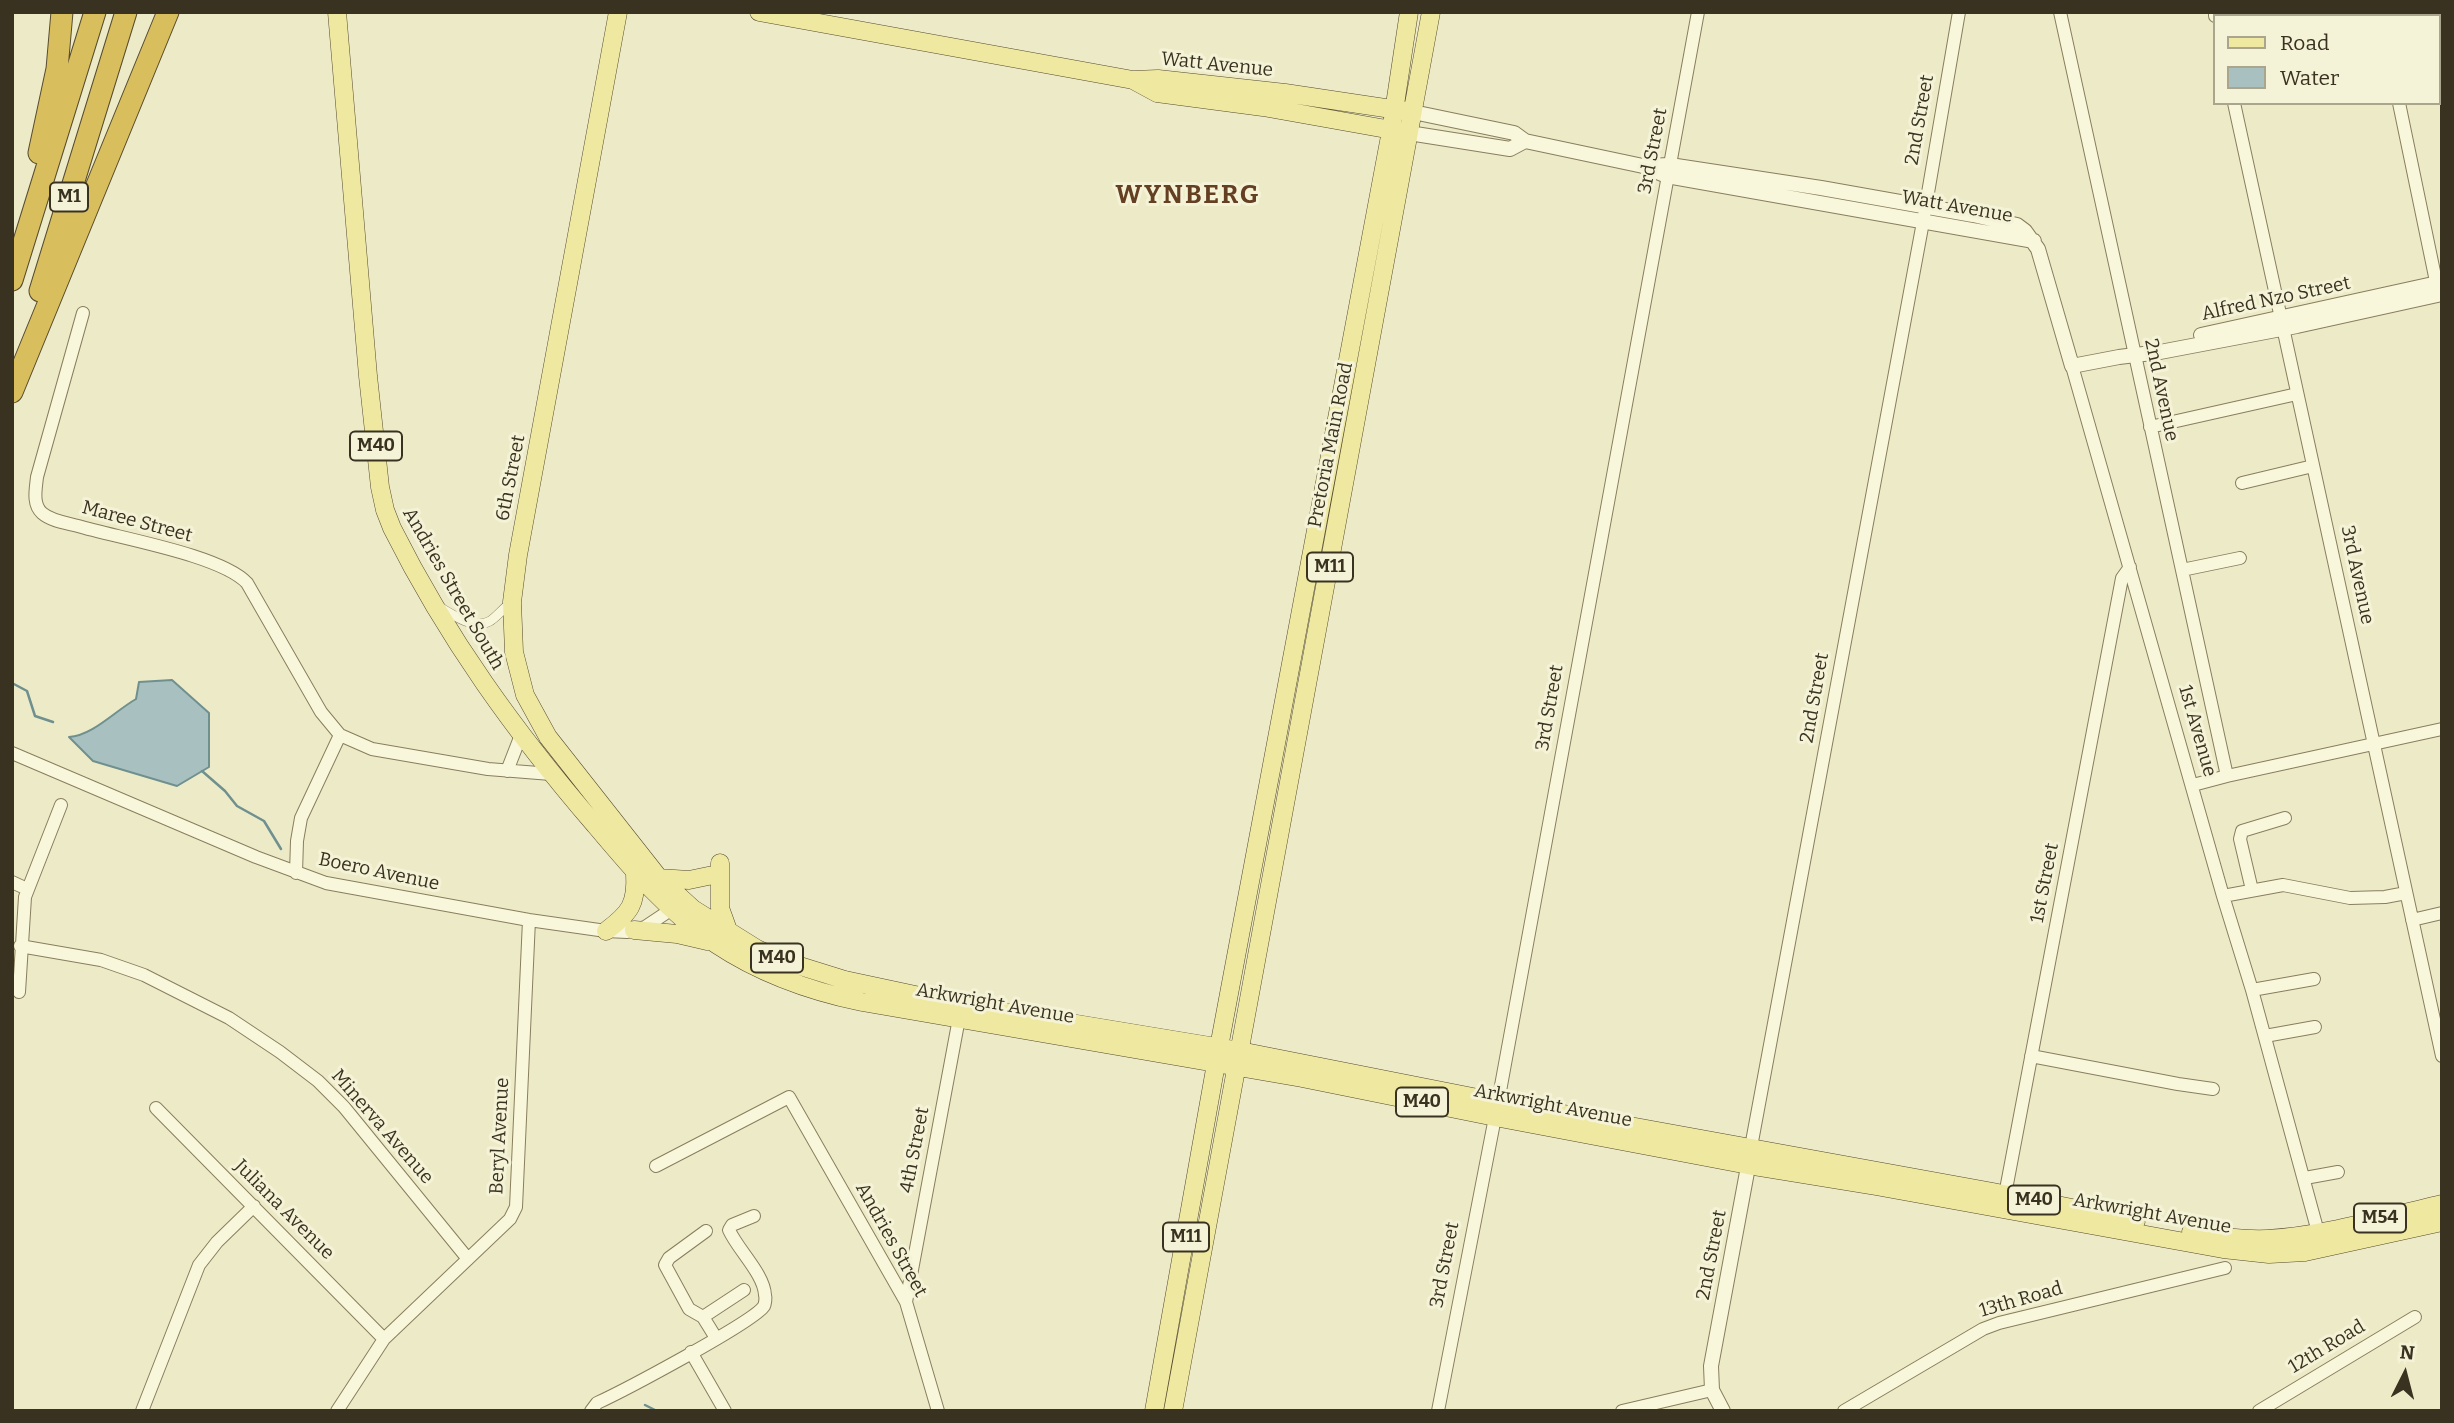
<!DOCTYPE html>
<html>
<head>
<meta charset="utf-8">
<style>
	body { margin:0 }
	#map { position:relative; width:2454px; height:1423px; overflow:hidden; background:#edebc7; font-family:Bitter,serif }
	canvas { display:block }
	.frame { position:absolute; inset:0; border:14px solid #393220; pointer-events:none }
	.legend { position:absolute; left:2213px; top:14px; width:228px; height:91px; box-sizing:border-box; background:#f5f3d7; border:2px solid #aaa68e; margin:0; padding:9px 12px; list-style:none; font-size:21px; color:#393220 }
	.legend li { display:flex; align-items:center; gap:14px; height:35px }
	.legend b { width:35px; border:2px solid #aaa68e }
	.north { position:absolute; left:2370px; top:1339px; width:70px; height:70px; -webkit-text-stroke:5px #f5f3d7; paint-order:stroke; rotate:6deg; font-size:19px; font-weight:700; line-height:28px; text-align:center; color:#393220 }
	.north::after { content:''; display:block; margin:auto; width:24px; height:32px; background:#393220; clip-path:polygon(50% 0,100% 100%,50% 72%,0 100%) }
</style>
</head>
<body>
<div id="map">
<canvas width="2454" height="1423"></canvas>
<div class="frame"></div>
<ul class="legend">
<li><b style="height:9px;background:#eee8a1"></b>Road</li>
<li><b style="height:19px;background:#a8c1c0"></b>Water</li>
</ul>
<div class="north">N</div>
</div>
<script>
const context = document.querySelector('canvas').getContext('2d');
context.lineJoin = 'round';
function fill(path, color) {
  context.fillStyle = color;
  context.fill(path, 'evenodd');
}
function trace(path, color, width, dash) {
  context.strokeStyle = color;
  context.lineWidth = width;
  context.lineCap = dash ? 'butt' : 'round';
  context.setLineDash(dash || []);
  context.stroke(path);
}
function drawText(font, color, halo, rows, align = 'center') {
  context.font = font + ' Bitter,serif';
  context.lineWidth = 6;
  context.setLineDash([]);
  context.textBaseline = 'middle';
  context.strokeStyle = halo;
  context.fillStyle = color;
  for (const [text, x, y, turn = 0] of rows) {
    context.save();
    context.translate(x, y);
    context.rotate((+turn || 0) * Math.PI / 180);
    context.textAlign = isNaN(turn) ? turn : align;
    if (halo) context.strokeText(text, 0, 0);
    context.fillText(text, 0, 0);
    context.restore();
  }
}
const water = new Path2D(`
	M 172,680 L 209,713 L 209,767 L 177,786 L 93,761 L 69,737 C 92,736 115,711 136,699 L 139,682 Z`);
const stream = new Path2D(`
	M 12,683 L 27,691 L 35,716 L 53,722
	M 202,771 L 225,791 L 237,806 L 264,821 L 281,849
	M 645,1405 L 657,1411`);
const pedestrian = new Path2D(`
	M 441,608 C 455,616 474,630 490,621 C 498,616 504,607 512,602`);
const minor = new Path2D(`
	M 2060,12 L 2227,776
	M 2215,12 L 2215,16
	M 2369,16 L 2379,14
	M 2438,93 L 2442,93
	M 2234,103 L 2442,1056
	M 2399,103 L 2438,291
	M 83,313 L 37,477 C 36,488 32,504 42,513 C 51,521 67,523 78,526 C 118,538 221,555 247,583 L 321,712 L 340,735 L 372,749 L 488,769 L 551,774
	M 2072,366 L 2223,896 L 2252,990 L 2318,1232
	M 2150,427 L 2297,394
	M 2242,483 L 2313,466
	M 2182,570 L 2240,558
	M 12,753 L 256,857 L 326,883 L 529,920 L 606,931 L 627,932 L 645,927 L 678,905
	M 507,771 L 521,735
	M 2193,785 L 2227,776 L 2442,729
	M 296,873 L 297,841 L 301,818 L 340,735
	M 12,882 L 27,889
	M 2252,890 L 2240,839 L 2242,831 L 2285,818
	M 2223,896 L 2283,885 L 2350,898 L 2385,897 L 2406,893
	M 2412,920 L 2442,913
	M 20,946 L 101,960 L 144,975 L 229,1018 L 280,1052 L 318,1081 L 344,1107 L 468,1259
	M 2252,990 L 2314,979
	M 19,992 L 25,897 L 61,805
	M 2265,1036 L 2315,1027
	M 2031,1056 L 2178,1084 L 2213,1089
	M 156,1108 L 384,1339
	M 1751,1147 L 1923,222 L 1959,12
	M 656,1166 L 789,1097 L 906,1302 L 938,1411
	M 2305,1178 L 2338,1172
	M 2004,1200 L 2122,578 L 2130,567
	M 706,1231 L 669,1258 L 665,1265 L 689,1309 L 703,1317 L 716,1338
	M 906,1302 L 960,1013
	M 703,1317 L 744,1290
	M 691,1352 L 725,1411
	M 142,1411 L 199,1265 L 217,1242 L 254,1206
	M 337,1411 L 384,1339 L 510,1219 L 516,1207 L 529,920
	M 591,1411 L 597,1403 C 621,1392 754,1322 764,1306 C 765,1304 766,1298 765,1295 C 764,1274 738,1250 729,1230 L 732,1225 L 754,1216
	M 1438,1411 L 1498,1102 L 1698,12
	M 1622,1411 L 1712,1390
	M 1844,1411 L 1983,1329 L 1999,1323 L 2225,1268
	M 2259,1411 L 2415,1317`);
const tertiary = new Path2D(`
	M 1413,112 L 1514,133 L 1525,141 L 1643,166 L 1667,176 L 2034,241
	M 1409,133 L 1510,149 L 1525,141
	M 1643,166 L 1670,165 L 1821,188 L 1973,215 L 2017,225 L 2025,231 L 2038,249 L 2072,366 L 2119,357 L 2160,352 L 2297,326 L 2442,294
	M 2201,335 L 2442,282
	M 1723,1411 L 1712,1390 L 1711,1366 L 1750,1156`);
const primary = new Path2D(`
	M 337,12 L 368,376 L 380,487 L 385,510 L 392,528 C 447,638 516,733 595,825 C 632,869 668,912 716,944 C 761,974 809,991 862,1002 L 1302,1078 L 1495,1117 L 1748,1165 L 1877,1186 L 2223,1249 L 2269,1254 L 2305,1252 L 2442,1222
	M 618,12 L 518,555 L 512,602 L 514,652 L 525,695 L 548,737 L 659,878 L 693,909 L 757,949 L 784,961 L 845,980 L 962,1005 L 1240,1051 L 1498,1102 L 1993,1192 L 2136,1221
	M 759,12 L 1133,80 L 1158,79 L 1285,93 L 1405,111
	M 1133,80 L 1157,93 L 1263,107 L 1403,132
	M 720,863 L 720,908 L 729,933
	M 659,878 L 689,880 L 713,875
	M 634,930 L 677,934 L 707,941
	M 606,931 C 630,913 637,904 635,873
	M 2191,1232 C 2216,1236 2241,1240 2267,1239 C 2326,1236 2384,1217 2442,1204
	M 1154,1411 L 1219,1047 L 1391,131 L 1409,12
	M 1173,1411 L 1431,12`);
const motorway = new Path2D(`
	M 39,153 L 57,69 L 62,12
	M 12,280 L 95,12
	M 40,291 L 126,12
	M 12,392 L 168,12`);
const shields = [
	[69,197,38],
	[376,446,52],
	[1330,567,46],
	[777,958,52],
	[1422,1102,52],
	[2034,1200,52],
	[2380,1218,52],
	[1186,1237,46]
];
const shieldNames = [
	["M1",69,197],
	["M40",376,446],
	["M11",1330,567],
	["M40",777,958],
	["M40",1422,1102],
	["M40",2034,1200],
	["M54",2380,1218],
	["M11",1186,1237]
];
const streetNames = [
	["Watt Avenue",1217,65,6],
	["2nd Street",1920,120,-80],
	["3rd Street",1653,151,-79],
	["Watt Avenue",1957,207,10],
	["Alfred Nzo Street",2276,299,-12],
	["2nd Avenue",2161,390,78],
	["Pretoria Main Road",1331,445,-79],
	["6th Street",511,478,-79],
	["Maree Street",137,522,15],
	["3rd Avenue",2357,575,78],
	["Andries Street South",453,589,60],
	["2nd Street",1815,698,-80],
	["3rd Street",1550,708,-80],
	["1st Avenue",2197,731,74],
	["Boero Avenue",379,872,12],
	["1st Street",2045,883,-79],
	["Arkwright Avenue",995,1004,10],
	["Arkwright Avenue",1553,1106,11],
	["Minerva Avenue",382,1127,49],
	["Beryl Avenue",500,1136,-87],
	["4th Street",915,1150,-79],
	["Juliana Avenue",284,1210,45],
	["Arkwright Avenue",2152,1214,10],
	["Andries Street",891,1240,61],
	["2nd Street",1712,1255,-79],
	["3rd Street",1445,1265,-79],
	["13th Road",2021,1300,-16],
	["12th Road",2327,1347,-31]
];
const districtNames = [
	["WYNBERG",1188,196]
];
fill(water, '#a8c1c0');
trace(water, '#6f908f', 2);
trace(stream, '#6f908f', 2.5);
trace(pedestrian, '#887e5d', 10);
trace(minor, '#887e5d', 14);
trace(tertiary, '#887e5d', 16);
trace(primary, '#574b31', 19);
trace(motorway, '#574b31', 23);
trace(pedestrian, '#f8f6db', 9);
trace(minor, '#f8f6db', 12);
trace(tertiary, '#f8f6db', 14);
trace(primary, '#eee8a1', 18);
trace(motorway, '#d8be5c', 21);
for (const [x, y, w] of shields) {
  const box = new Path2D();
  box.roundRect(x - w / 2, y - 14.5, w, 29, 5);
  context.fillStyle = '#f5f3d7';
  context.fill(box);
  trace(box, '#393220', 2);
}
drawText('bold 18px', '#393220', null, shieldNames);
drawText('19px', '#393220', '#f5f3d7', streetNames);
context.letterSpacing = '2px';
drawText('bold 26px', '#643f21', '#f5f3d7', districtNames);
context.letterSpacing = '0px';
</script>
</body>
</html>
